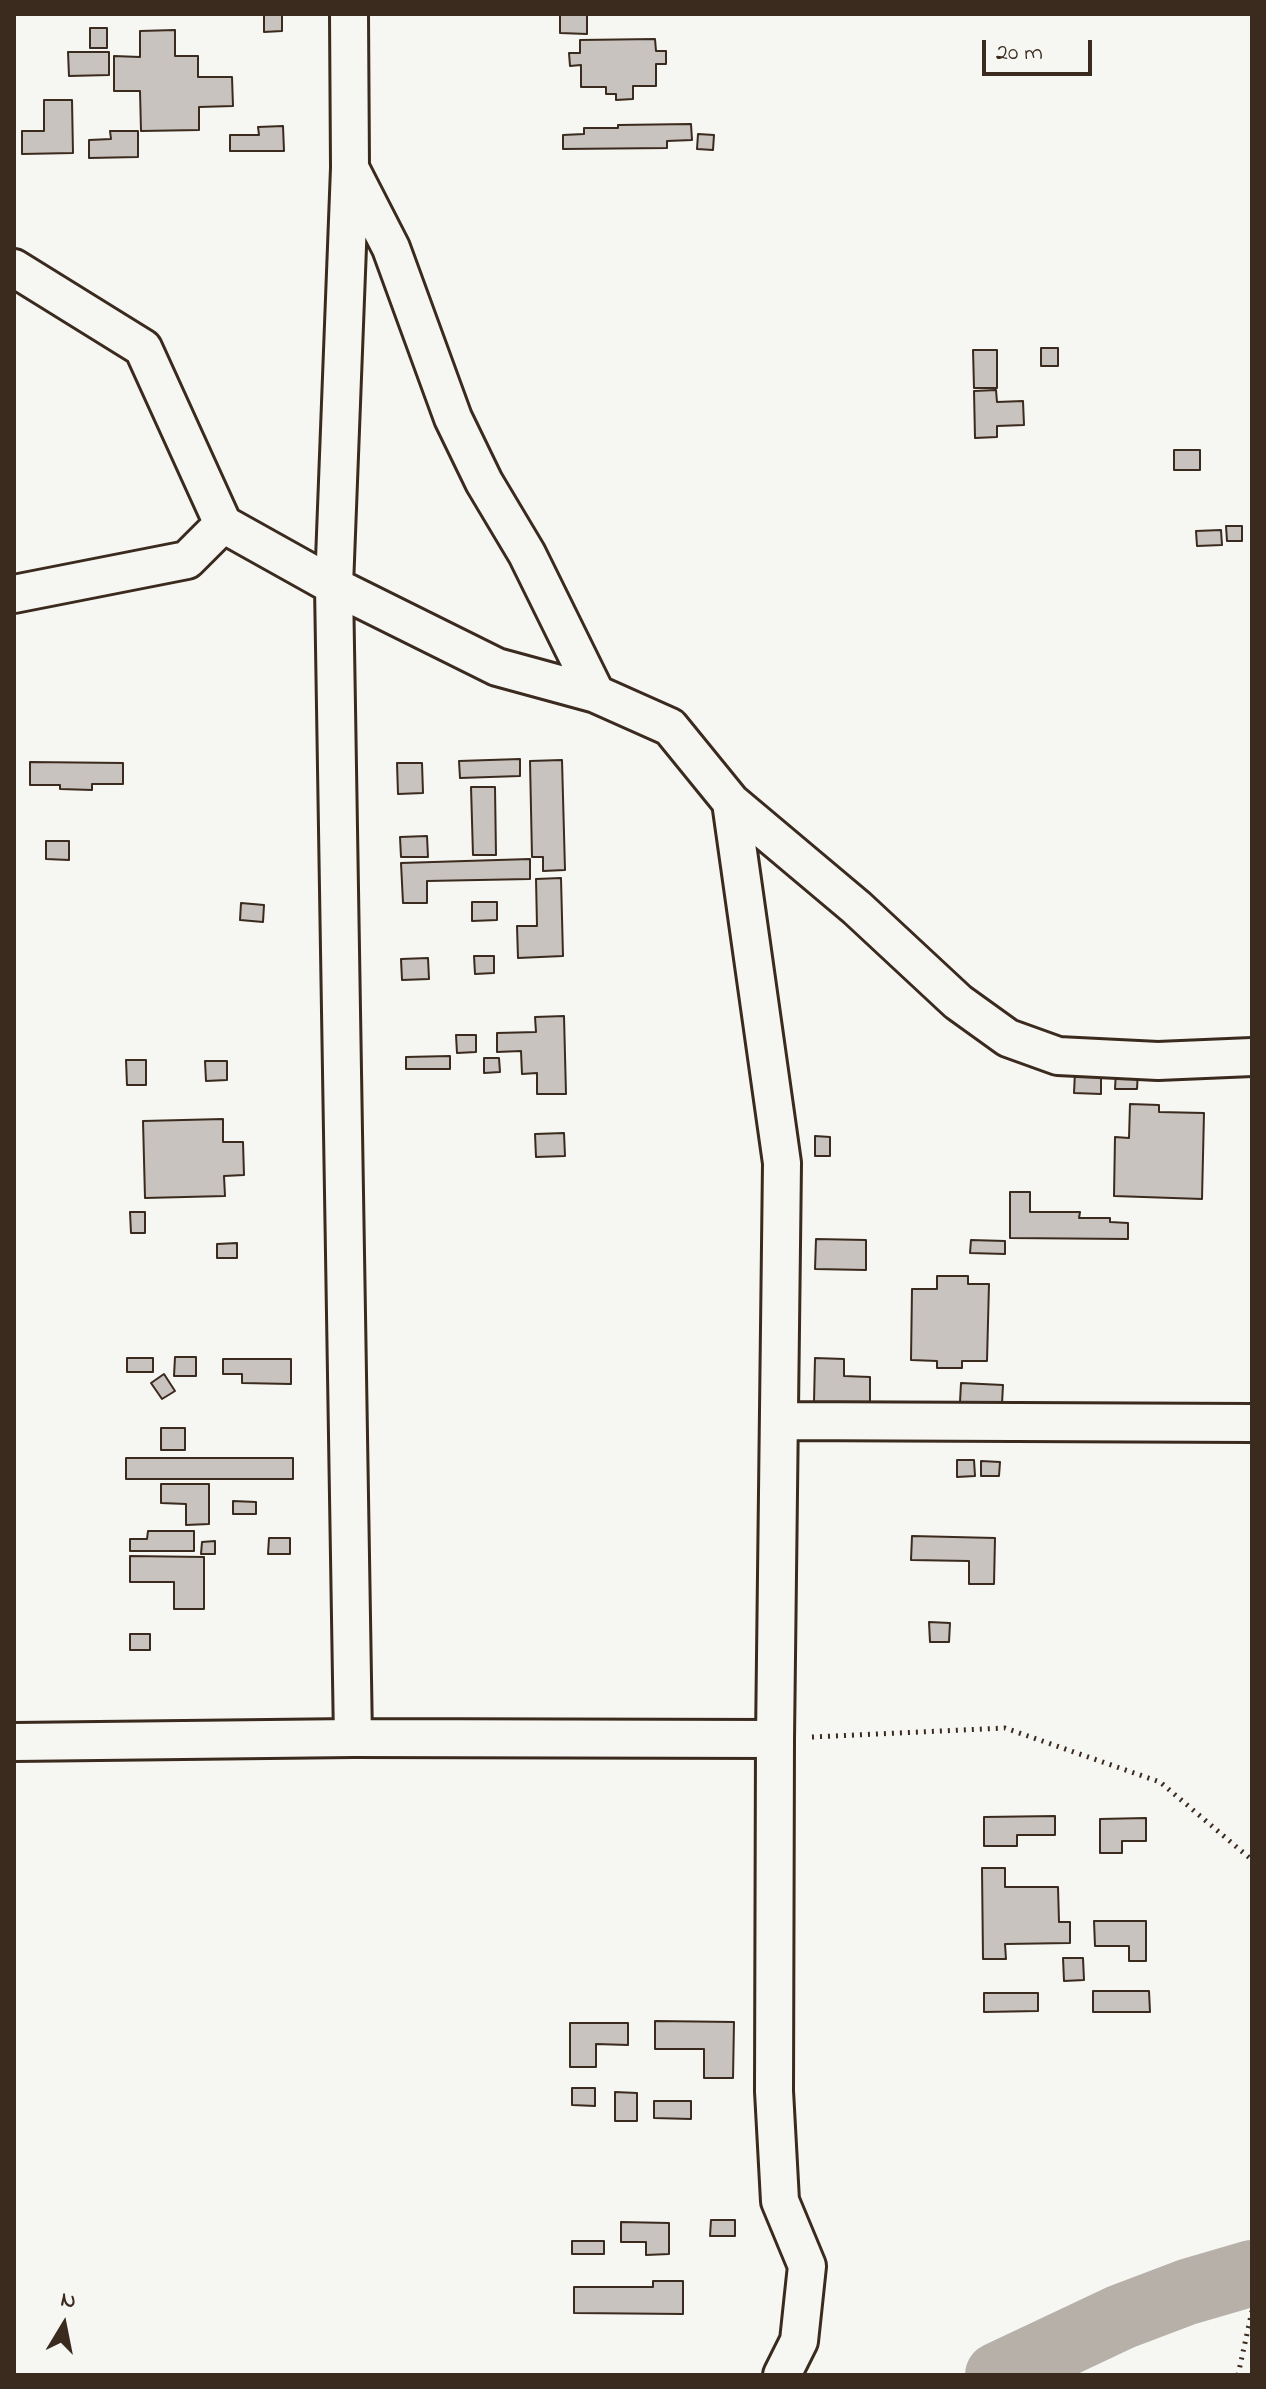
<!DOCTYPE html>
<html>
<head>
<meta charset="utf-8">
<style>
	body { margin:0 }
	#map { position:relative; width:1266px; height:2389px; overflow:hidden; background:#f6f6f2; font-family:"Indie Flower",sans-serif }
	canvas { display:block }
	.frame { position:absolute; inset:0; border:16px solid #3b2a1e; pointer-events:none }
	.north { position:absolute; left:24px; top:2285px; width:80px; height:80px; -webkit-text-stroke:6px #f6f6f2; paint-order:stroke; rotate:10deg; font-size:22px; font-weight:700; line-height:32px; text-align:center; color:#3b2a1e }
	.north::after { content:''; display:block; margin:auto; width:28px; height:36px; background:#3b2a1e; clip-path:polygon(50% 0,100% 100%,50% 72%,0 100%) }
	.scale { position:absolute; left:982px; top:40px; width:110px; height:36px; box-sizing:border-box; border:4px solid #3b2a1e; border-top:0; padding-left:10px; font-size:24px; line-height:28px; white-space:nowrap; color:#3b2a1e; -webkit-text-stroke:6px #f6f6f2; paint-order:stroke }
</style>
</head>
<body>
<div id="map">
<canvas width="1266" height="2389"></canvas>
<div class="frame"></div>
<div class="north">N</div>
<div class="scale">20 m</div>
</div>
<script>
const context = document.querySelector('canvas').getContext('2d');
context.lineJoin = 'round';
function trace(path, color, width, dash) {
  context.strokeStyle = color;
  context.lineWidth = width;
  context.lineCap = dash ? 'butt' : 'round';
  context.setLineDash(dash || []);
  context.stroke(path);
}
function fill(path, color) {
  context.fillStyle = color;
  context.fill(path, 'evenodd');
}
const river = new Path2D(`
	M 998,2375 L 1121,2317 L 1187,2292 L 1252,2273`);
const building = new Path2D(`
	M 264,14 L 282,14 L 282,31 L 264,32 Z
	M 560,14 L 587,14 L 587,34 L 560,33 Z
	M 90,28 L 107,28 L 107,48 L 90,48 Z
	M 175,30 L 175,56 L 198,56 L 198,77 L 232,77 L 233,106 L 199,107 L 199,130 L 141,131 L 140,91 L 114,91 L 114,56 L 140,57 L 140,31 Z
	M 655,39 L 656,51 L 666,51 L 666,64 L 656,64 L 656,86 L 633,86 L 633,99 L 616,100 L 616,94 L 606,94 L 606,87 L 581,87 L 581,65 L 570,66 L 569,53 L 580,53 L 580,40 Z
	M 68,52 L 109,52 L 109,75 L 69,76 Z
	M 44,100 L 72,100 L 73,153 L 22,154 L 22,131 L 44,131 Z
	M 691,124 L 692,140 L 667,141 L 667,148 L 563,149 L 563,135 L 584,134 L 584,128 L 618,128 L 618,125 Z
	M 283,126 L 284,151 L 230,151 L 230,135 L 259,135 L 258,127 Z
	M 110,131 L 138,131 L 138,157 L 89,158 L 89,140 L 111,139 Z
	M 698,134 L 714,135 L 713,150 L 697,149 Z
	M 1041,348 L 1058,348 L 1058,366 L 1041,366 Z
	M 973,350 L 997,350 L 997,388 L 974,388 Z
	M 996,390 L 997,402 L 1023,401 L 1024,425 L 997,426 L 997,437 L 975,438 L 974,391 Z
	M 1174,450 L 1200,450 L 1200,470 L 1174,470 Z
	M 1226,526 L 1242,526 L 1242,541 L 1227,541 Z
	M 1221,530 L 1222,545 L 1197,546 L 1196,531 Z
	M 520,759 L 520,776 L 460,778 L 459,761 Z
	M 562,760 L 565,870 L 543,871 L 543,857 L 532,857 L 530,761 Z
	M 30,762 L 123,763 L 123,784 L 92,784 L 92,790 L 60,789 L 60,785 L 30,785 Z
	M 397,763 L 422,763 L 423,793 L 398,794 Z
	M 471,787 L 495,787 L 496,855 L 473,855 Z
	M 427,836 L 428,857 L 401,857 L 400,837 Z
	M 46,841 L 69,841 L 69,860 L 46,859 Z
	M 530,859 L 530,879 L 427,881 L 427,903 L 403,903 L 401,863 Z
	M 561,878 L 563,956 L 518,958 L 517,926 L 537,926 L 536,879 Z
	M 472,902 L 497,902 L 497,920 L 472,921 Z
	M 241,903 L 264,905 L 263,922 L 240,920 Z
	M 474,956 L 494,956 L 494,973 L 475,974 Z
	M 428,958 L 429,979 L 402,980 L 401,959 Z
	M 564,1016 L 566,1094 L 537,1094 L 537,1073 L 522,1074 L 521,1051 L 497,1052 L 497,1033 L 536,1032 L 535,1017 Z
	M 456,1035 L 476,1035 L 476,1052 L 457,1053 Z
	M 450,1056 L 450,1069 L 406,1069 L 406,1057 Z
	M 484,1058 L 499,1058 L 500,1072 L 484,1073 Z
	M 126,1060 L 146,1060 L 146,1085 L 127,1085 Z
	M 205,1061 L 227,1061 L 227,1080 L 206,1081 Z
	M 1116,1070 L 1138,1071 L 1137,1089 L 1115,1089 Z
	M 1075,1072 L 1101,1072 L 1101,1094 L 1074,1093 Z
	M 1130,1104 L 1159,1105 L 1159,1112 L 1204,1113 L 1202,1199 L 1114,1196 L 1115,1137 L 1129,1138 Z
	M 223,1119 L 223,1142 L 243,1142 L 244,1175 L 224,1176 L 225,1196 L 145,1198 L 143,1121 Z
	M 564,1133 L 565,1156 L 536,1157 L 535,1134 Z
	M 815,1136 L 830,1137 L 830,1156 L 815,1156 Z
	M 1010,1192 L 1030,1192 L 1030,1212 L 1080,1212 L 1079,1218 L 1110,1218 L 1110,1222 L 1128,1223 L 1128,1239 L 1010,1238 Z
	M 130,1212 L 145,1212 L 145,1233 L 131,1233 Z
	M 816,1239 L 866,1240 L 866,1270 L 815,1269 Z
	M 971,1240 L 1005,1241 L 1005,1254 L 970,1253 Z
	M 237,1243 L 237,1258 L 217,1258 L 217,1244 Z
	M 937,1276 L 968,1276 L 968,1284 L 989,1284 L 987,1361 L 962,1361 L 962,1368 L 937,1368 L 937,1361 L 911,1360 L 912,1289 L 937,1289 Z
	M 175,1357 L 196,1357 L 196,1376 L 174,1376 Z
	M 127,1358 L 153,1358 L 153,1372 L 127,1372 Z
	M 815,1358 L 844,1359 L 844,1376 L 870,1377 L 870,1403 L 814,1402 Z
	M 223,1359 L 291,1359 L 291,1384 L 242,1383 L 242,1374 L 223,1374 Z
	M 164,1374 L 175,1391 L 162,1399 L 151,1383 Z
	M 961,1383 L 1003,1385 L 1002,1404 L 960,1402 Z
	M 161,1428 L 185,1428 L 185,1450 L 161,1450 Z
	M 126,1458 L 293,1458 L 293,1479 L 126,1479 Z
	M 957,1460 L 974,1460 L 975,1476 L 957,1477 Z
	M 981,1461 L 1000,1462 L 999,1476 L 981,1476 Z
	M 161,1484 L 209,1484 L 209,1524 L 186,1525 L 186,1504 L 161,1503 Z
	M 233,1501 L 256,1502 L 256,1514 L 233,1514 Z
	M 148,1531 L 194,1531 L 194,1551 L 130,1551 L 130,1539 L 147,1539 Z
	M 912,1536 L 995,1538 L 994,1584 L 969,1584 L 969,1561 L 911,1560 Z
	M 269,1538 L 290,1538 L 290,1554 L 268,1554 Z
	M 215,1541 L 215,1554 L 201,1554 L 202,1542 Z
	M 130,1556 L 204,1557 L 204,1609 L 174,1609 L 174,1582 L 130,1582 Z
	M 929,1622 L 950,1623 L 949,1642 L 930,1642 Z
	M 130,1634 L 150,1634 L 150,1650 L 130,1650 Z
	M 1055,1816 L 1055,1835 L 1017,1835 L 1017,1846 L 984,1846 L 984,1817 Z
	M 1146,1818 L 1146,1841 L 1122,1841 L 1122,1853 L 1100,1853 L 1100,1819 Z
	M 982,1868 L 1005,1868 L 1005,1887 L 1058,1887 L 1059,1922 L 1070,1922 L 1070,1943 L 1005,1944 L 1006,1959 L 983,1959 Z
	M 1094,1921 L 1146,1921 L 1146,1961 L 1129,1961 L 1129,1946 L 1095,1946 Z
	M 1063,1958 L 1083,1958 L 1084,1980 L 1064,1981 Z
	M 1093,1991 L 1149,1991 L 1150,2012 L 1093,2012 Z
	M 984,1993 L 1038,1993 L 1038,2011 L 984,2012 Z
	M 655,2021 L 734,2022 L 733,2078 L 704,2078 L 704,2049 L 655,2049 Z
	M 570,2023 L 628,2023 L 628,2045 L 596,2044 L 596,2067 L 570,2067 Z
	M 572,2088 L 595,2088 L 595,2106 L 572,2105 Z
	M 615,2092 L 637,2093 L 637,2121 L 615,2121 Z
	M 654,2101 L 691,2101 L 691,2119 L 654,2118 Z
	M 711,2220 L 735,2220 L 735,2236 L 710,2236 Z
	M 621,2222 L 669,2223 L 669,2254 L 646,2255 L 646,2242 L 621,2242 Z
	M 572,2241 L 604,2241 L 604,2254 L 572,2254 Z
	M 653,2281 L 683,2281 L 683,2314 L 574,2313 L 574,2287 L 653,2287 Z`);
const path = new Path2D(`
	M 812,1737 L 1005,1728 L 1160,1782 L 1252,1860
	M 1238,2375 L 1252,2311`);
const minor = new Path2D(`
	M 349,14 L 350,168 L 391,248 L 453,418 L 484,482 L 527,554 L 596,694
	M 350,168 L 334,586 L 353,1738
	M 14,268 L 143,348 L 223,524 L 334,586 L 497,667 L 596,694 L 670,727 L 731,802 L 857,908 L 958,1002 L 1008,1038 L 1058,1056 L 1158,1061 L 1252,1057
	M 14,594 L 187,560 L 223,524
	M 731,802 L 782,1163 L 775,1739 L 774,2091 L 780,2201 L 807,2266 L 799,2341 L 782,2375
	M 779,1421 L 1252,1423
	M 14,1742 L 353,1738 L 775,1739`);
trace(river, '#b6b0a9', 66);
fill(building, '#c8c3be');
trace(building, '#3b2a1e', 2);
trace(minor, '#3b2a1e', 42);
trace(path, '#3b2a1e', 5, [2, 6]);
trace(minor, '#f6f6f2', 36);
</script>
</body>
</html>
